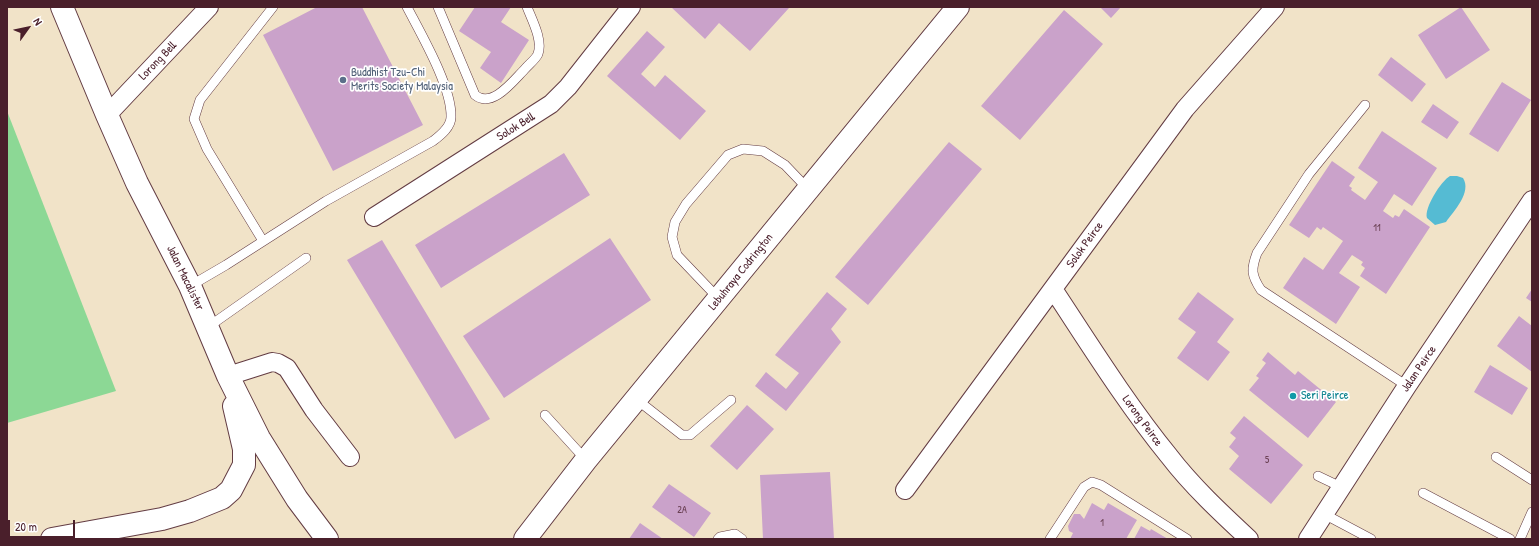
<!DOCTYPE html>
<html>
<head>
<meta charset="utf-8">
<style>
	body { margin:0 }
	#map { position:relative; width:1539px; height:546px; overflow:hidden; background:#f1e3c8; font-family:"Patrick Hand",sans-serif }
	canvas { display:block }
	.frame { position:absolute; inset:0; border:8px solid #4a1f2b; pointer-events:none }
	.north { position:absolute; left:8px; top:8px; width:40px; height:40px; -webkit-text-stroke:3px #fff; paint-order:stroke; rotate:57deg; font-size:11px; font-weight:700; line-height:16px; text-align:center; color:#4a1f2b }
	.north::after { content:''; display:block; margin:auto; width:14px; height:18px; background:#4a1f2b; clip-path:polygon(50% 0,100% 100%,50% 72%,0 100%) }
	.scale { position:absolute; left:8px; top:520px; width:67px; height:18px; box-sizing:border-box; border:2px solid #4a1f2b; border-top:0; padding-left:5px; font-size:12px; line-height:14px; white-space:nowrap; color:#4a1f2b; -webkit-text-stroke:3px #fff; paint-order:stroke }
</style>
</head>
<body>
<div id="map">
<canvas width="1539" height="546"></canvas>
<div class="frame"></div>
<div class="north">N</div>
<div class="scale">20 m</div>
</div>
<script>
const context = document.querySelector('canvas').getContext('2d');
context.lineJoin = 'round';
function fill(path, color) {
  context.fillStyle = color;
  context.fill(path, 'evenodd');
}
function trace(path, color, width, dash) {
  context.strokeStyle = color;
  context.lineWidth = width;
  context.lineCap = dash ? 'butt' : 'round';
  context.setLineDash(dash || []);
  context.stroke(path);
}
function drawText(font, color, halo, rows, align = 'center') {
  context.font = font + ' "Patrick Hand",sans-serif';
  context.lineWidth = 3.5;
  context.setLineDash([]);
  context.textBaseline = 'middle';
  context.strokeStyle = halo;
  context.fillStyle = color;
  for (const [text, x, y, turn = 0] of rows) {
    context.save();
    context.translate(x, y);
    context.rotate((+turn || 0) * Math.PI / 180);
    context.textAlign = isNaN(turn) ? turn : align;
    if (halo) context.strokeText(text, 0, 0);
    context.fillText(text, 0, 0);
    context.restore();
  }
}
const green = new Path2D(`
	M 7,111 L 116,391 L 7,423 Z`);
const water = new Path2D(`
	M 1450,176 L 1457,176 L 1463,178 C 1472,192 1454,211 1446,222 L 1435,225 L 1427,218 C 1424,208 1441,181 1450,176 Z`);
const building = new Path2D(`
	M 317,7 L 362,7 L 423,125 L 333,171 L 263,35 Z
	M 475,7 L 511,7 L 501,22 L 529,40 L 501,83 L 480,68 L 491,52 L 459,31 Z
	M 671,7 L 787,7 L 789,8 L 750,51 L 719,23 L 705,39 Z
	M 1100,7 L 1121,7 L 1111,18 Z
	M 1461,7 L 1490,50 L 1446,79 L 1418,35 Z
	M 1064,10 L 1103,44 L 1020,140 L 981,106 Z
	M 647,31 L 665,47 L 641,74 L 655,87 L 665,75 L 706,111 L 680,140 L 607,76 Z
	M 1391,57 L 1426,84 L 1412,102 L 1378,75 Z
	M 1502,82 L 1531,100 L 1498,152 L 1469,134 Z
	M 1433,104 L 1459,122 L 1447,139 L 1421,122 Z
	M 1382,131 L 1437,168 L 1412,206 L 1394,194 L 1383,211 L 1393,218 L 1395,215 L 1399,217 L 1404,209 L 1430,227 L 1386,294 L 1360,276 L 1365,268 L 1361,265 L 1363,262 L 1352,255 L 1339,273 L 1360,287 L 1336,324 L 1283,288 L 1304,257 L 1323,270 L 1343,241 L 1323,227 L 1321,230 L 1317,227 L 1309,238 L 1289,225 L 1332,161 L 1355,177 L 1349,186 L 1352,188 L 1351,190 L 1365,200 L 1378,182 L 1358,168 Z
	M 949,142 L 982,169 L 868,305 L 835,277 Z
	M 564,153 L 590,195 L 441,288 L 415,245 Z
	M 610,238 L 651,300 L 504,398 L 463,336 Z
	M 382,240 L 490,419 L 455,439 L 347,260 Z
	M 1532,289 L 1532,302 L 1526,298 Z
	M 827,292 L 847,309 L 831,329 L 841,342 L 786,411 L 755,386 L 766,372 L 786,389 L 799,373 L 775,355 Z
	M 1198,292 L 1234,319 L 1217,342 L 1230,352 L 1208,381 L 1177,358 L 1196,332 L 1178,319 Z
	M 1519,316 L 1532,326 L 1532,372 L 1497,346 Z
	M 1268,352 L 1295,375 L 1298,371 L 1336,402 L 1308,438 L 1249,390 L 1259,378 L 1256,376 L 1266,363 L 1262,360 Z
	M 1490,365 L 1528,388 L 1512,415 L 1474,392 Z
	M 747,405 L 774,429 L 737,470 L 710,446 Z
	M 1244,416 L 1303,465 L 1271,504 L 1229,469 L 1239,456 L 1229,447 L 1236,438 L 1230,433 Z
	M 830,472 L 834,539 L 763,539 L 760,475 Z
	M 669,484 L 711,513 L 694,537 L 652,507 Z
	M 1092,503 L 1104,510 L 1108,503 L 1137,520 L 1126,539 L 1070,539 L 1073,533 L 1069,531 L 1068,526 L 1074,514 L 1080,514 L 1084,519 Z
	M 640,523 L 663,539 L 629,539 Z
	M 1141,526 L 1150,531 L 1151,529 L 1168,539 L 1134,539 Z`);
const lane = new Path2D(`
	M 438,7 L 475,95 C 492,109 513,81 524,70 C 528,65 536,59 538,54 C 543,40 532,20 527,7
	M 1365,105 L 1309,174 L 1257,253 C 1251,269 1251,275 1261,290 L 1407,386
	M 263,241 L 207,149 L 194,119 L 200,100 L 273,7
	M 190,286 L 226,265 L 326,201 L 433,141 C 441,135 451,127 451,117 C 452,87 421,34 407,7
	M 719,299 L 677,255 L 672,237 L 675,222 L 686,204 L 728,155 L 743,149 L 763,151 L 785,165 L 808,189
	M 208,327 L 306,258
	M 636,399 L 682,435 L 690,435 L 731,400
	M 545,415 L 586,460
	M 1496,457 L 1532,480
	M 1318,476 L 1341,487
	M 1423,493 L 1510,539
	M 1324,514 L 1371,539
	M 718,539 L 720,537 L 735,534 L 742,539
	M 1050,539 L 1084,487 L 1092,482 L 1101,485 L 1187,539
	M 1520,539 L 1532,512`);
const street = new Path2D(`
	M 107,115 L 209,7
	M 374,217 L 551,104 L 568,87 L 631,7
	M 1053,289 C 1090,345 1126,403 1169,456 C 1192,486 1221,513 1249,539
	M 228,376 L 272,362 L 278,363 L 287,368 L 314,410 L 350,457
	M 905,490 L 1185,109 L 1275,7
	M 1308,539 L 1407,386 L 1532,200`);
const secondary = new Path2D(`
	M 62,7 L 107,115 L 137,183 L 190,286 L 228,376 L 259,438 L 297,499 L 327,539
	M 52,539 L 162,519 L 190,511 L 222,498 L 231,490 L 244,465 L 244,449 L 234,406
	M 525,539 L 586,460 L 958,7`);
const markers = [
	[343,80,4,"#5c6f8a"],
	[1293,396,4,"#0f9aa8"]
];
const numberNames = [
	["11",1377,228],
	["5",1267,460],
	["2A",682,510],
	["1",1102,523]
];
const streetNames = [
	["Lorong Bell",158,61,-46],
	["Solok Bell",516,127,-32],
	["Solok Peirce",1085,245,-54],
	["Lebuhraya Codrington",741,272,-51],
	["Jalan Macalister",185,278,64],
	["Jalan Peirce",1419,369,-56],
	["Lorong Peirce",1142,421,54]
];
const serviceNames = [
	["Buddhist Tzu-Chi",351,73],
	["Merits Society Malaysia",351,87]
];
const cultureNames = [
	["Seri Peirce",1301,396]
];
fill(green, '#8cd895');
fill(water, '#55bbd3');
fill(building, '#caa2ca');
trace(lane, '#633c43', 10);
trace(street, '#633c43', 20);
trace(secondary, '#633c43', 24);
trace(lane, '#fff', 9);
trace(street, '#fff', 18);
trace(secondary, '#fff', 22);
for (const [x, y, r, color] of markers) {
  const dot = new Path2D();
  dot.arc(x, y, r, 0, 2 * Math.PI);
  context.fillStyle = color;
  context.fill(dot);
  trace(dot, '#fff', 1.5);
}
drawText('10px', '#6a4053', null, numberNames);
drawText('12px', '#4a1f2b', '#fff', streetNames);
drawText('12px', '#4e5e75', '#fff', serviceNames, 'left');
drawText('12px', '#0d838f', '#fff', cultureNames, 'left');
</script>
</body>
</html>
